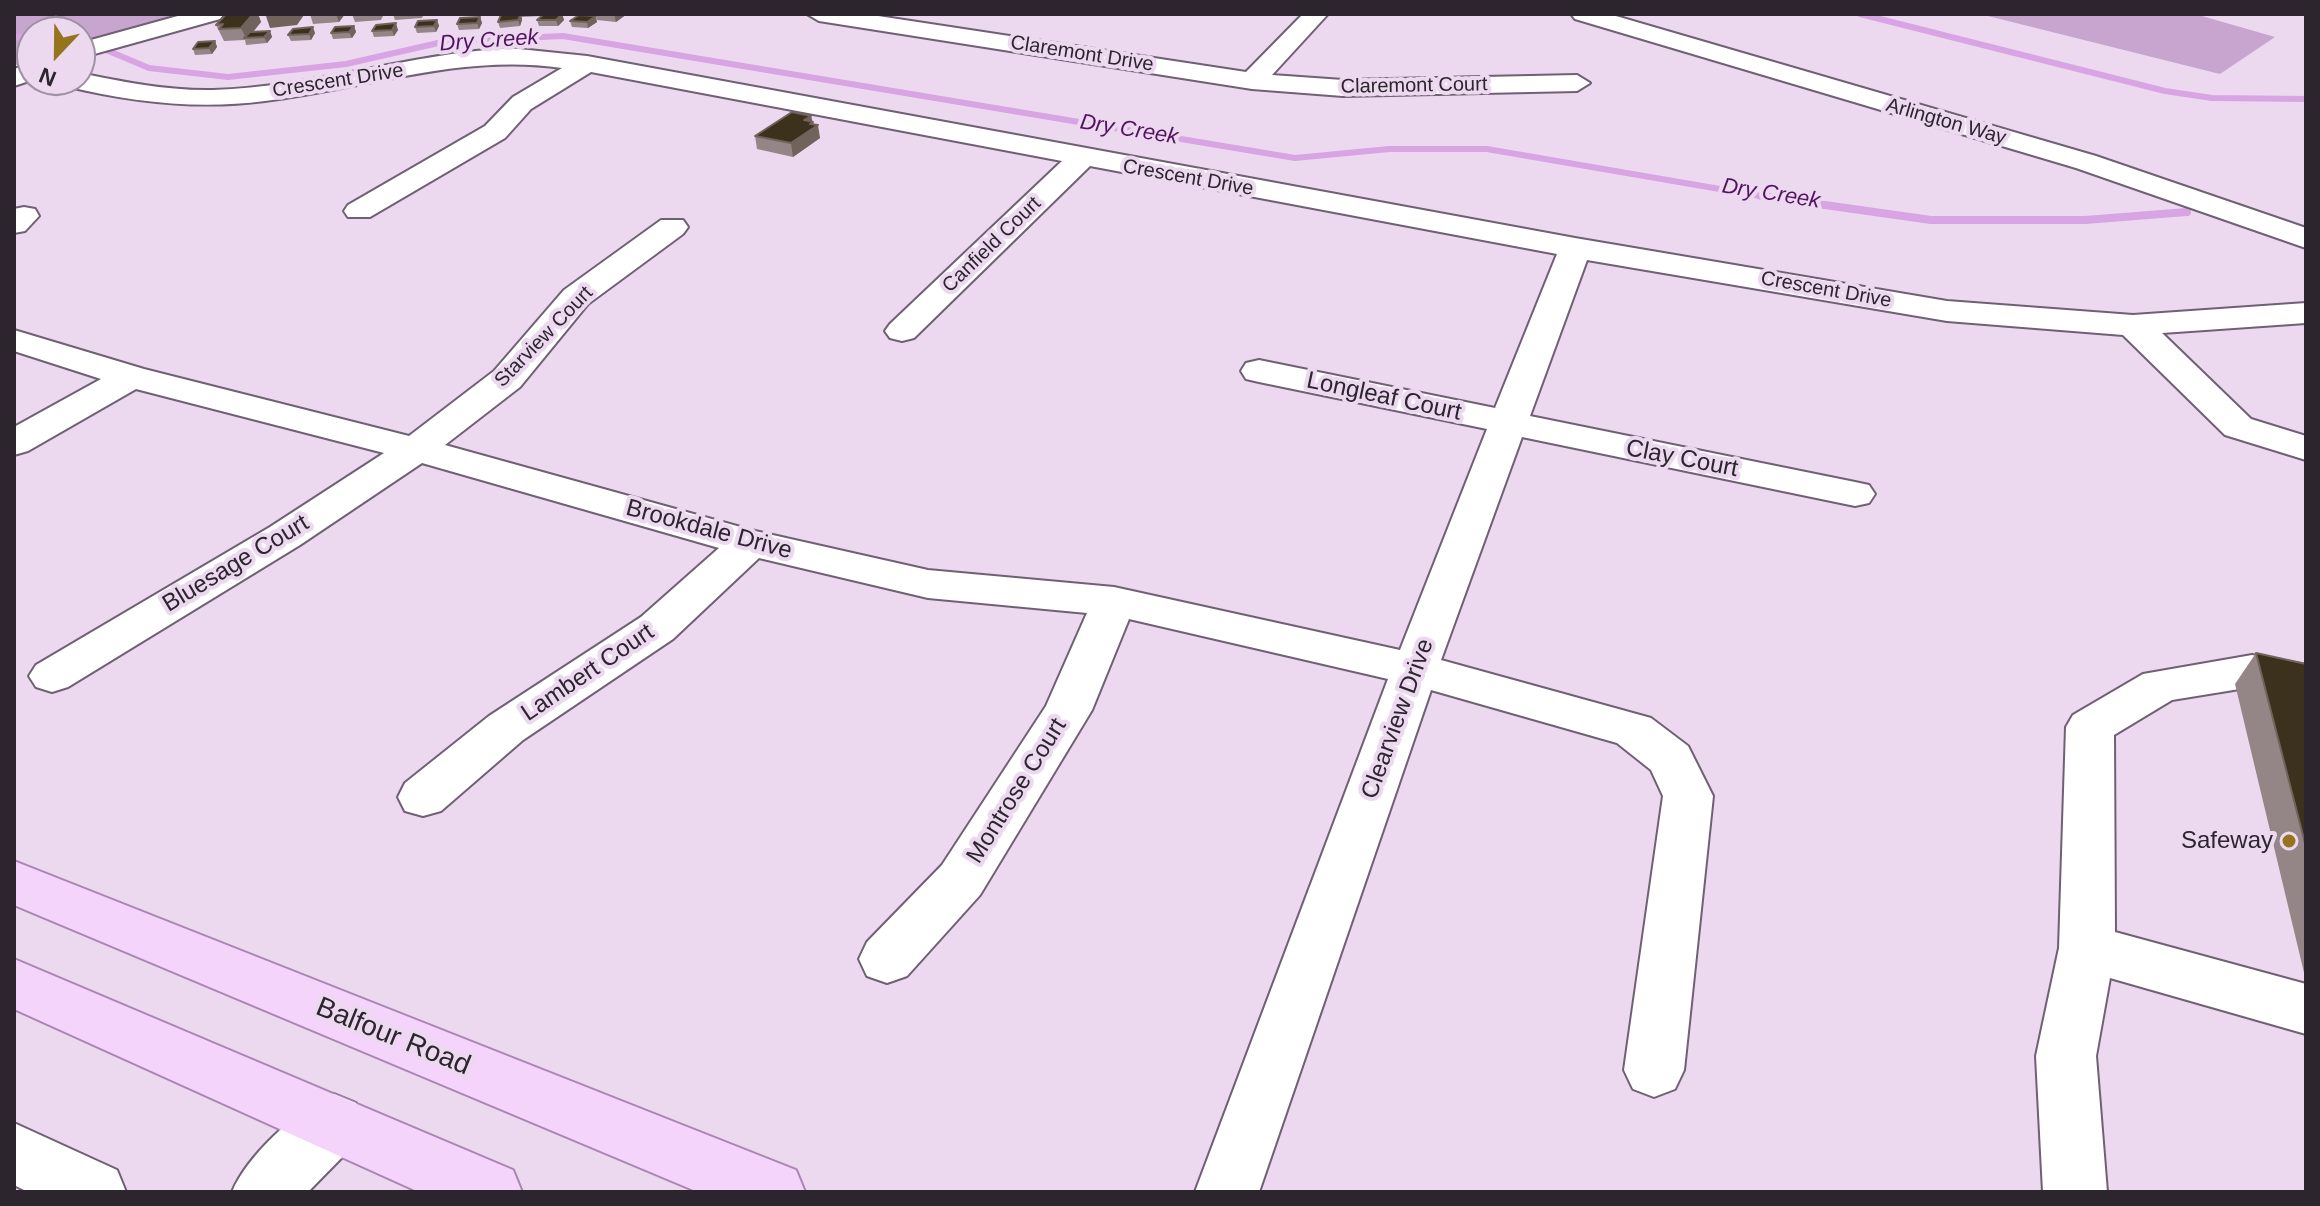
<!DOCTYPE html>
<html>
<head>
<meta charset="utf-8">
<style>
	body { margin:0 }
	#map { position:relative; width:2320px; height:1206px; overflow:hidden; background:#ecd9f0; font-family:Arial,sans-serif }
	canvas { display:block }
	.frame { position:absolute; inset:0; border:16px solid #2c252e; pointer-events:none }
	.north { position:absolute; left:16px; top:16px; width:80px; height:80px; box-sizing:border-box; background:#ecd9f0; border:2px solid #9f91a2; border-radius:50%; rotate:202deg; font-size:22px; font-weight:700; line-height:32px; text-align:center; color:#2c252e }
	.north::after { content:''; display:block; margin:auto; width:28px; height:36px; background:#96741d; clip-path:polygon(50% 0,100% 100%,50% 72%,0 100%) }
</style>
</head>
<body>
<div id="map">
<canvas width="2320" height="1206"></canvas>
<div class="frame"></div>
<div class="north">N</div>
</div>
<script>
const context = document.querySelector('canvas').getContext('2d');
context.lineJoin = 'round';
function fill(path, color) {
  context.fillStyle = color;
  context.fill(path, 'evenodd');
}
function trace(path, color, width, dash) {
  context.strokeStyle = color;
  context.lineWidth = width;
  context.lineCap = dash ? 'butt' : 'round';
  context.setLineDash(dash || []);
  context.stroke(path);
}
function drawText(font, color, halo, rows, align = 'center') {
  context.font = font + ' Arial,sans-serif';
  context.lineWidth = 8;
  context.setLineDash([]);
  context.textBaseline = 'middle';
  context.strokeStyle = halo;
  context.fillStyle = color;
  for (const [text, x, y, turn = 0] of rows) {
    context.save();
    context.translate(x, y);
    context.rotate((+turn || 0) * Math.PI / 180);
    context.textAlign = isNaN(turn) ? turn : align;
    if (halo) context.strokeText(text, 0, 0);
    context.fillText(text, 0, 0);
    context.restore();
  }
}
const green = new Path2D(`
	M 14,14 L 192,14 L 117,33 L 80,47 L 80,32 L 32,32 L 29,68 L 14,64 Z
	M 1980,14 L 2195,14 L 2275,37 L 2220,74 Z`);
const streamFar1 = new Path2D(`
	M 1860,14 L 2165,91 L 2212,98 L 2306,99
	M 14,37 L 32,36
	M 80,39 L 149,68 L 228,77 L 346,64 L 447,41 L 563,36 L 1295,158 L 1389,149 L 1487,149 L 1772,198`);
const stream = new Path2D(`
	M 1761,196 L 1931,220 L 2085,220 L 2187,212`);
const minor = new Path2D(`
	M 185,14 L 224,14 L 220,19 L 80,58 L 80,43 Z
	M 807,14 L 865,14 L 1246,72 L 1303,14 L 1328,14 L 1272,75 L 1343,80 L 1577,75 L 1590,83 L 1577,91 L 1343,96 L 1252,89 L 819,21 Z
	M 1571,14 L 1609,14 L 2096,156 L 2306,228 L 2306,248 L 2076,168 L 1575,19 Z
	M 509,48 L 587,56 L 1575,238 L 1947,301 L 2133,315 L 2306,303 L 2306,323 L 2162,333 L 2251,419 L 2306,436 L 2306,460 L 2225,435 L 2123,335 L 1947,321 L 1587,260 L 1530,416 L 1855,482 L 1869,485 L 1875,494 L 1869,503 L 1855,506 L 1522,437 L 1441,660 L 1651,718 L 1688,746 L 1713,796 L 1684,1070 L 1675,1089 L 1654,1097 L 1633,1089 L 1624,1070 L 1663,796 L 1651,770 L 1617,743 L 1431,690 L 1259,1192 L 1195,1192 L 1388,679 L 1129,619 L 1092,710 L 980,895 L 907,976 L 887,983 L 867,976 L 859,959 L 867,942 L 942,865 L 1046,706 L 1087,613 L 928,598 L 759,558 L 673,639 L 523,740 L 441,811 L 423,816 L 405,811 L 398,797 L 405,783 L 489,716 L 641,617 L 719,548 L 422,463 L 300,545 L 68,687 L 52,692 L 36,687 L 29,676 L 36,665 L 270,527 L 384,453 L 136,389 L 28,451 L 14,455 L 14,427 L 101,379 L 14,351 L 14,330 L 144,369 L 409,436 L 494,371 L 564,290 L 661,220 L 683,220 L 688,227 L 683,234 L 588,304 L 520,387 L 445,445 L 755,531 L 928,570 L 1114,587 L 1400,650 L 1487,429 L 1259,382 L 1246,379 L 1241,371 L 1246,363 L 1259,360 L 1495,408 L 1557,254 L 1090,166 L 914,338 L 902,341 L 890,338 L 885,331 L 890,324 L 1062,161 L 591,72 L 531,109 L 505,138 L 370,217 L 348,217 L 344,211 L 348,205 L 485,126 L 513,97 L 562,68 C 461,53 364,89 265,101 C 197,110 131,102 65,86 L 61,80 L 80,80 L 80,73 C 124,82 168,91 213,90 C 313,87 409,54 509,48 Z
	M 32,63 L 32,80 L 14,86 L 14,69 Z
	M 24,207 L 35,209 L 39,216 L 25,231 L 14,233 L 14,209 Z
	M 2252,655 L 2306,665 L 2306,697 L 2252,687 L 2172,700 L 2114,735 L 2115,932 L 2306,984 L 2306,1034 L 2110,978 L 2096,1056 L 2107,1192 L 2043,1192 L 2036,1056 L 2059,948 L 2066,727 L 2073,715 L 2143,674 Z
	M 334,1094 L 356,1103 L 365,1123 L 356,1143 L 308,1192 L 232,1192 C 247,1156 298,1108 334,1094 Z
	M 14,1123 L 117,1170 L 126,1192 L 28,1192 L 14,1185 Z`);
const major = new Path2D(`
	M 14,861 L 796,1170 L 805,1192 L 698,1192 L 14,905 Z
	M 14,959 L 513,1170 L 522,1192 L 419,1192 L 14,1009 Z`);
const wall = new Path2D(`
	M 226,14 L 258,14 L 261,22 L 253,32 L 270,31 L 272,37 L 267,43 L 246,45 L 245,40 L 224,41 L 216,25 Z
	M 310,14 L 345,14 L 339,22 L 313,24 Z
	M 352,14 L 384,14 L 381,20 L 355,22 Z
	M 393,14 L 424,14 L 422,18 L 395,20 Z
	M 516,14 L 543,14 L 542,15 L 562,14 L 564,20 L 558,26 L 539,26 L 537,20 L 542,16 L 522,17 L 522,20 L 520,26 L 500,28 L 498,22 Z
	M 596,14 L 627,14 L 616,22 L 597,20 Z
	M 480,17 L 482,23 L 479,29 L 459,30 L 457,24 Z
	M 437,20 L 439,26 L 436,32 L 417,33 L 415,27 Z
	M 570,21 L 597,22 L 588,28 L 572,27 Z
	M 354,26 L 356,32 L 352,38 L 333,39 L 331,33 Z
	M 398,30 L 394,36 L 374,37 L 372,31 Z
	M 315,33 L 311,40 L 291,41 L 288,35 Z
	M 215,41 L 217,47 L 212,54 L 195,55 L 193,49 Z
	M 811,116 L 812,121 L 813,122 L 820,138 L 793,157 L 757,149 L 755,136 Z
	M 2256,653 L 2306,664 L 2306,981 L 2235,684 Z`);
const shadedWall = new Path2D(`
	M 253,14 L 258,14 L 261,22 L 248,38 L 246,38 L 241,28 Z
	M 285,14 L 304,14 L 304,15 L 297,25 L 270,28 L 266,16 Z
	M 336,14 L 345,14 L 339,22 Z
	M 436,14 L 458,14 L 436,16 Z
	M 521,14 L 522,20 L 520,26 L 518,20 Z
	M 562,14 L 564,20 L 558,26 L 556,20 Z
	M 614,14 L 627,14 L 616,22 Z
	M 596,16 L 597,22 L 588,28 L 587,22 Z
	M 480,17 L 482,23 L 479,29 L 477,23 Z
	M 437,20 L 439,26 L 436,32 L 434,26 Z
	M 396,23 L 398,30 L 394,36 L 392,30 Z
	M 354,26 L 356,32 L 352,38 L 349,32 Z
	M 313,27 L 315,33 L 311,40 L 309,34 Z
	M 270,31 L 272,37 L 267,43 L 264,37 Z
	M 215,41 L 217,47 L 212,54 L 209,48 Z
	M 811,116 L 814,127 L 818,125 L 820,138 L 793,157 L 791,143 L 804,120 Z`);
const building = new Path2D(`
	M 226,14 L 253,14 L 241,28 L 219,29 L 223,24 L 216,25 Z
	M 521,14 L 518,20 L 498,22 L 501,15 Z
	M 544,14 L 562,14 L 556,20 L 537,20 Z
	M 579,15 L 596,16 L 587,22 L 570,21 Z
	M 480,17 L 477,23 L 457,24 L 460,18 Z
	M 437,20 L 434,26 L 415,27 L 418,21 Z
	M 396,23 L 392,30 L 372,31 L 376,25 Z
	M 354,26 L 349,32 L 331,33 L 335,27 Z
	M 313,27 L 309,34 L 288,35 L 293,29 Z
	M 270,31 L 264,37 L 244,38 L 250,32 Z
	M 215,41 L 209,48 L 193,49 L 198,42 Z
	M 792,112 L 811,116 L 804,120 L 813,122 L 810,124 L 818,125 L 791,143 L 755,136 Z
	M 2256,653 L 2306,664 L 2306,847 Z`);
const markers = [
	[2289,841,8,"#96741d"]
];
const farStreetnames = [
	["Claremont Drive",1082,54,9],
	["Crescent Drive",338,81,-9],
	["Claremont Court",1414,86,-1],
	["Arlington Way",1946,122,16],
	["Crescent Drive",1188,178,10],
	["Canfield Court",992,245,-44],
	["Crescent Drive",1826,290,10],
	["Starview Court",544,337,-46]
];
const farWaternames = [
	["Dry Creek",489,41,-4],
	["Dry Creek",1129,130,9],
	["Dry Creek",1771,194,9]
];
const streetNames = [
	["Longleaf Court",1384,397,12],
	["Clay Court",1682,459,11],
	["Brookdale Drive",709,530,15],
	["Bluesage Court",236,564,-31],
	["Lambert Court",588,673,-34],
	["Clearview Drive",1398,719,-70],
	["Montrose Court",1017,791,-58]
];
const poiNames = [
	["Safeway",2273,841]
];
const nearStreetnames = [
	["Balfour Road",393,1037,22]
];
fill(green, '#c7a5ce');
trace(streamFar1, '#d8a4e4', 6);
trace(stream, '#d8a4e4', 8);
trace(minor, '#706074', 4);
trace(major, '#aa85b3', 4);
fill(minor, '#fff');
fill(major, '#f5d4fc');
fill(wall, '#948586');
fill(shadedWall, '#70635c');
fill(building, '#3b311c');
trace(building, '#70635c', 2);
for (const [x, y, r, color] of markers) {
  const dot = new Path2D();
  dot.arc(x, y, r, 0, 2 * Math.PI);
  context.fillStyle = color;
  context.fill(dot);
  trace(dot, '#ecd9f0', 3);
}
drawText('20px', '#2c252e', '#ecd9f0', farStreetnames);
drawText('italic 22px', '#52135f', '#ecd9f0', farWaternames);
drawText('24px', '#2c252e', '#ecd9f0', streetNames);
drawText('24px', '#2c252e', '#ecd9f0', poiNames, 'right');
drawText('28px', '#2c252e', '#ecd9f0', nearStreetnames);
</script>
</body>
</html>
